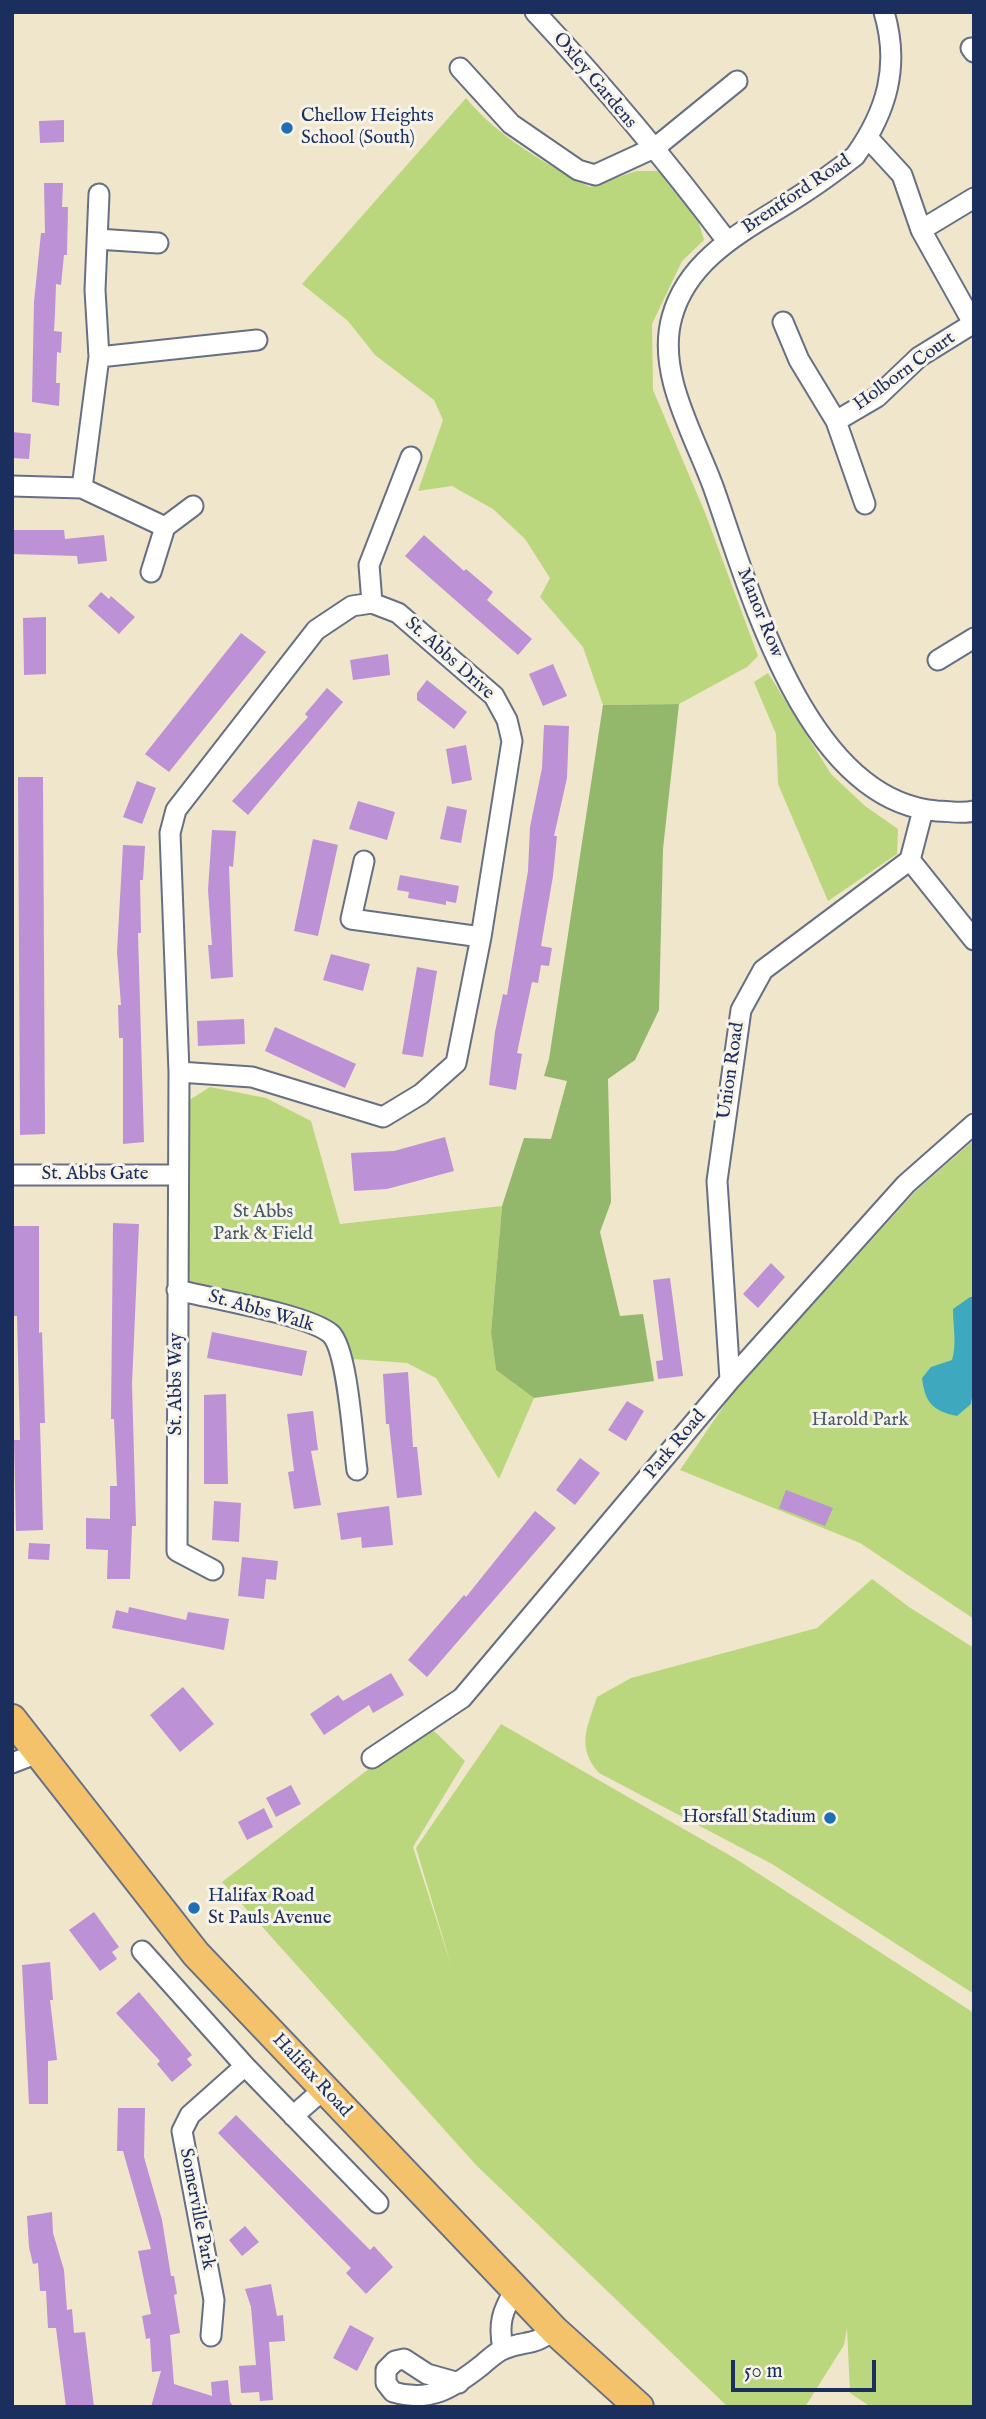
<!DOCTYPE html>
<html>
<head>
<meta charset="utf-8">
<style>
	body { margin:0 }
	#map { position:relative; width:986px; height:2419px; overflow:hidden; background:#f0e6cc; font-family:"IM FELL English",serif }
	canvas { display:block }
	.frame { position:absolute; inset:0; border:14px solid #1b2f5e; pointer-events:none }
	.scale { position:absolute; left:731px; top:2360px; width:145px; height:32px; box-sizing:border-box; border:4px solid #1b2f5e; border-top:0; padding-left:9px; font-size:21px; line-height:24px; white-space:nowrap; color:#1b2f5e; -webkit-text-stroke:5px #f7f3e8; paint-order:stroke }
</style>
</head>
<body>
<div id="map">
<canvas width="986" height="2419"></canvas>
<div class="frame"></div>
<div class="scale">50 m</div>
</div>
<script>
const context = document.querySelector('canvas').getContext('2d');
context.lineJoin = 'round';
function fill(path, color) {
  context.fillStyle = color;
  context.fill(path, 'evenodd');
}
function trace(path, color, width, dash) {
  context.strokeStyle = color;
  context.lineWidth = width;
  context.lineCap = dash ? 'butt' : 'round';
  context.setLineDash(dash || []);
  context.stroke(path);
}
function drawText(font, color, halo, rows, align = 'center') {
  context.font = font + ' "IM FELL English",serif';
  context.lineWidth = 6;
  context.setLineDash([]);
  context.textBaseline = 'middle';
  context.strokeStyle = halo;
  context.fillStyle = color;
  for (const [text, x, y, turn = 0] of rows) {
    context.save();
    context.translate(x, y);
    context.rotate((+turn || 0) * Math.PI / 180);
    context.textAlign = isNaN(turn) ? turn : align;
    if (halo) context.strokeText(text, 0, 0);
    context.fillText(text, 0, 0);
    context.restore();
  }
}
const green = new Path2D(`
	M 466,98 C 498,137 546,164 590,187 L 636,171 L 662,171 L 697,217 L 704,240 L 682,261 L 652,324 L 653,390 L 706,515 L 758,656 L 747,667 L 679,704 L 603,705 L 583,647 L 540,597 L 550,578 L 525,539 L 493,509 L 452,486 L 418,491 L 443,420 L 434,400 L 375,355 L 348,321 L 302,284 Z
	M 768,673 L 831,774 L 865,806 L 898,829 L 897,854 L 828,901 L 778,784 L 776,734 L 754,682 Z
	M 210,1087 L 266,1098 L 311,1121 L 340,1224 L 502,1206 L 491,1331 L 496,1370 L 534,1398 L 499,1479 L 436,1378 L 407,1363 L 353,1359 L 342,1335 L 320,1316 L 189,1283 L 186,1102 Z
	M 974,1140 L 974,1619 L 860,1543 L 680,1470 L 734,1391 L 917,1190 Z
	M 872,1579 L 909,1607 L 974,1648 L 974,1994 L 772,1864 L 599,1773 C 576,1747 587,1728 597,1697 L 631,1678 L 817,1628 Z
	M 427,1724 L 465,1761 L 413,1847 L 452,1968 L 416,1848 L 501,1724 L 736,1859 L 974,2013 L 974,2407 L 871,2407 L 850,2393 L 847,2328 L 844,2345 L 805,2407 L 728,2407 L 476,2165 L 222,1882 Z`);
const forest = new Path2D(`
	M 679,704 L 663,849 L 659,1010 L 635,1060 L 608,1079 L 611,1202 L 600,1232 L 620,1316 L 643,1314 L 654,1381 L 534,1398 L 496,1370 L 491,1332 L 502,1206 L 524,1138 L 551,1139 L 567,1081 L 544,1076 L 549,1059 L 603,705 Z`);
const water = new Path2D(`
	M 970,1297 L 974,1297 L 974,1384 L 971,1404 L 957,1416 C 933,1411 925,1403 922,1378 L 931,1367 L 952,1360 C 957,1344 953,1327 953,1309 Z`);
const building = new Path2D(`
	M 64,120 L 64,142 L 40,143 L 39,121 Z
	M 44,183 L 63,183 L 62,207 L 68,207 L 67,255 L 64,255 L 61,285 L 56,284 L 55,313 L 54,331 L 62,332 L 61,353 L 57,352 L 56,383 L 60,383 L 59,406 L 32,402 L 34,302 L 41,233 L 45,233 Z
	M 12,432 L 31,434 L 29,459 L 12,458 Z
	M 12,530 L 64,530 L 65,539 L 104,535 L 107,561 L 78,564 L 77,556 L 12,554 Z
	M 424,535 L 464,571 L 466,569 L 493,592 L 487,600 L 532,639 L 518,655 L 405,556 Z
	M 101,592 L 109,599 L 111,596 L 135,617 L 119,634 L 88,606 Z
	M 46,617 L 46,674 L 24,675 L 23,618 Z
	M 241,633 L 266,652 L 169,772 L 145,754 Z
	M 388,654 L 390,675 L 353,680 L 350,660 Z
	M 553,664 L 567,696 L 543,706 L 529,674 Z
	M 427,680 L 467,712 L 454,729 L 417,700 L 417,693 Z
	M 327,688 L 343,702 L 248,815 L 232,801 L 308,717 L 305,714 Z
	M 544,725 L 569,726 L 567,778 L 554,836 L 557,836 L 553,876 L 541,946 L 552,948 L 549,966 L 541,965 L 538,983 L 532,982 L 517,1053 L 522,1054 L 516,1090 L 489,1085 L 495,1032 L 503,994 L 507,995 L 528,871 L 530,827 L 542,768 Z
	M 466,745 L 472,780 L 452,784 L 446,749 Z
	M 18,777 L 43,777 L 45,1134 L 20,1135 Z
	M 137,781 L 156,788 L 142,824 L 123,817 Z
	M 358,801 L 395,812 L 387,840 L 349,829 Z
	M 447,806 L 467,810 L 461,843 L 440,839 Z
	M 212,830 L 236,831 L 233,867 L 229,866 L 233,977 L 211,979 L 208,945 L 212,945 L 208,890 Z
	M 313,839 L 338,845 L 318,936 L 294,931 Z
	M 123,845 L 145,846 L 143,880 L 140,880 L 141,933 L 138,933 L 144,1142 L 123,1144 L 123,1038 L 119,1038 L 118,1005 L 121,1005 L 117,952 Z
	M 400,875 L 459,886 L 456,903 L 446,901 L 446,905 L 408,898 L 409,892 L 397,890 Z
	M 331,954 L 370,964 L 363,991 L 323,980 Z
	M 417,967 L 437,971 L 423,1057 L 402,1054 Z
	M 244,1019 L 245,1044 L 198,1046 L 197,1021 Z
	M 275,1027 L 356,1064 L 345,1088 L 265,1051 Z
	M 445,1137 L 454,1171 L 387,1189 L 354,1191 L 351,1153 L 394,1151 Z
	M 113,1223 L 139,1224 L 132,1384 L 136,1526 L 132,1526 L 130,1579 L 107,1579 L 108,1550 L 86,1549 L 86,1518 L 110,1519 L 110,1486 L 117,1486 L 114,1419 L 111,1419 Z
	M 12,1226 L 39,1226 L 39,1333 L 42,1332 L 45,1423 L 40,1423 L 43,1530 L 16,1531 L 14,1440 L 20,1440 L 17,1316 L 13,1316 Z
	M 771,1263 L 785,1277 L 758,1308 L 743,1294 Z
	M 670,1278 L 683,1376 L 658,1379 L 656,1361 L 663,1360 L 653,1280 Z
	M 212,1332 L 307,1351 L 302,1376 L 207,1358 Z
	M 408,1372 L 413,1447 L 417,1447 L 422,1495 L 397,1498 L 389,1424 L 386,1424 L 383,1374 Z
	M 226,1394 L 228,1484 L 204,1484 L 204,1395 Z
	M 627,1401 L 644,1411 L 626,1441 L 608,1430 Z
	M 313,1411 L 318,1450 L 311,1451 L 321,1505 L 294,1509 L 288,1472 L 294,1471 L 287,1414 Z
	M 580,1458 L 600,1473 L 575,1505 L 556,1490 Z
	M 786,1490 L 833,1508 L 825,1526 L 779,1508 Z
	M 214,1501 L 241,1503 L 239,1542 L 212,1540 Z
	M 389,1506 L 393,1545 L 362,1548 L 361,1537 L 341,1540 L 337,1513 Z
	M 535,1511 L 556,1528 L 427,1677 L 408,1660 L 464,1595 L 466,1597 Z
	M 29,1543 L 50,1544 L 49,1560 L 28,1559 Z
	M 242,1557 L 278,1561 L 276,1580 L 266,1579 L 264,1599 L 238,1596 Z
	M 129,1607 L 186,1620 L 188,1612 L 229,1619 L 224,1650 L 112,1628 L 116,1610 L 128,1613 Z
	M 391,1673 L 404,1695 L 373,1713 L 369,1705 L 324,1735 L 310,1714 L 338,1695 L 343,1701 Z
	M 183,1687 L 214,1724 L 180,1752 L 150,1715 Z
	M 291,1785 L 301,1804 L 276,1817 L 266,1798 Z
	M 264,1808 L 273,1827 L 247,1840 L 238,1822 Z
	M 94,1912 L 119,1947 L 112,1952 L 117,1959 L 100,1971 L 69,1930 Z
	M 50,1962 L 53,2000 L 50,2000 L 57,2060 L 48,2061 L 48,2104 L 29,2104 L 22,1965 Z
	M 139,1992 L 192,2055 L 187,2059 L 192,2065 L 172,2082 L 157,2064 L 160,2061 L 116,2013 Z
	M 118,2108 L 145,2108 L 144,2157 L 162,2220 L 171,2276 L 174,2276 L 177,2294 L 174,2295 L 180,2333 L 170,2335 L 174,2384 L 212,2396 L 211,2382 L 228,2380 L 230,2402 L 234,2407 L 151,2407 L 161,2371 L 152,2372 L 150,2338 L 146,2339 L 142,2316 L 151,2314 L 138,2251 L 151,2249 L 123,2151 L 117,2151 Z
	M 236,2115 L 370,2250 L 374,2246 L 393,2267 L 366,2294 L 346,2273 L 351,2268 L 218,2133 Z
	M 52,2212 L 53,2233 L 64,2270 L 67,2310 L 72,2309 L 74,2333 L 85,2332 L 94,2407 L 66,2407 L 56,2328 L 48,2328 L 46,2291 L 40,2291 L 38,2263 L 33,2264 L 29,2247 L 27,2216 Z
	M 245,2226 L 259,2242 L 242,2256 L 229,2240 Z
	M 271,2284 L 277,2316 L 283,2315 L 285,2341 L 269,2342 L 273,2400 L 260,2401 L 259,2392 L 241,2393 L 239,2366 L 256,2365 L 251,2307 L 245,2289 Z
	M 350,2325 L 374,2338 L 357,2371 L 333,2358 Z`);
const minor = new Path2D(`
	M 535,12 C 603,85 667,161 727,241
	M 884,12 C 900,66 887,111 855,156 C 837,170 818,184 799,196 C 750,228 689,255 672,317 C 656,374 695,436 714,489 C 750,591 806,801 937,811 C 949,811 962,814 974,811
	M 971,48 L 974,52
	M 460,68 L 511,124 L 578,170 L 595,175 L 656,147 L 737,81
	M 868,138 L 902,175 L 921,230 L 973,323
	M 921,230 L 974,198
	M 97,239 L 158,243
	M 783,322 L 799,360 L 836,421 L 865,504
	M 99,357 L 257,340
	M 836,421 L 877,397 L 919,357 L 974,323
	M 12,486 L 82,488 L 99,357 L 95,290 L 99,194
	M 82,488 L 165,527
	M 151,572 L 165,527 L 193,506
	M 372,603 L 369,565 L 411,457
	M 938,660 L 974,638
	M 910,860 L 974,940
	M 364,861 L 351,919 L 481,937
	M 179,1072 L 252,1077 L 383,1117 L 421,1094 L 456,1063 L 481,937 L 512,741 L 507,720 L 494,696 L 398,613 L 372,603 L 352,606 L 316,630 L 176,810 L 170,833 L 179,1072 L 177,1551 L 213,1570
	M 12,1175 L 177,1175
	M 177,1290 C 209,1298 310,1315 331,1334 C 348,1351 353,1443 357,1470
	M 730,1380 L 717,1181 L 741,1010 L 763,970 L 910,860 L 923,810
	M 372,1758 L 462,1698 L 730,1380 L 906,1184 L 974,1124
	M 12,1763 L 38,1753
	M 142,1951 L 245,2066 L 378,2203
	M 293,2116 L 324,2089
	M 211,2336 L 214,2300 L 182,2131 L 190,2115 L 245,2066
	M 503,2349 C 498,2324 502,2311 515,2290
	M 459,2383 L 427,2374 L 404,2359 L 395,2361 L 386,2370 L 386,2383 L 393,2392 C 430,2403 453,2388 482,2365 C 488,2360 496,2352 504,2349 C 526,2340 532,2347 554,2330`);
const highway = new Path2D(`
	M 12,1719 L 196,1954 L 554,2330 L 639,2407`);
const markers = [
	[287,128,7,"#1f6fb2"],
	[830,1818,7,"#1f6fb2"],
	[194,1908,7,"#1f6fb2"]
];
const streetNames = [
	["Oxley Gardens",594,81,50],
	["Brentford Road",797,195,-34],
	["Holborn Court",905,372,-36],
	["Manor Row",759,613,68],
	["St. Abbs Drive",449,659,42],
	["Union Road",732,1071,-82],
	["St. Abbs Gate",95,1175],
	["St. Abbs Walk",261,1312,16],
	["St. Abbs Way",177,1384,-90],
	["Park Road",676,1445,-50],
	["Halifax Road",311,2076,47],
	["Somerville Park",196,2209,79]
];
const poiNames = [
	["Chellow Heights",301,117],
	["School (South)",301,139],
	["Horsfall Stadium",816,1818,"right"],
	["Halifax Road",208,1897],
	["St Pauls Avenue",208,1919]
];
const parkNames = [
	["St Abbs",263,1213],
	["Park & Field",263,1235],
	["Harold Park",860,1421]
];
fill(green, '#bad77d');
fill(forest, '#93b86c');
fill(water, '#3ea9be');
fill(building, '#bc91d5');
trace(minor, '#666f84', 23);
trace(highway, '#666f84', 32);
trace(minor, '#fff', 19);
trace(highway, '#f3c26a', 28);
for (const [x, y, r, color] of markers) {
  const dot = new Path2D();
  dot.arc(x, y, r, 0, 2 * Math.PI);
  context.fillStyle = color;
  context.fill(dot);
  trace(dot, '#f7f3e8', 2.5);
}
drawText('19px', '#1b2f5e', '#f7f3e8', streetNames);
drawText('19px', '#1b2f5e', '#f7f3e8', poiNames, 'left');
drawText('19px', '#435966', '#f7f3e8', parkNames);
</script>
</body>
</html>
